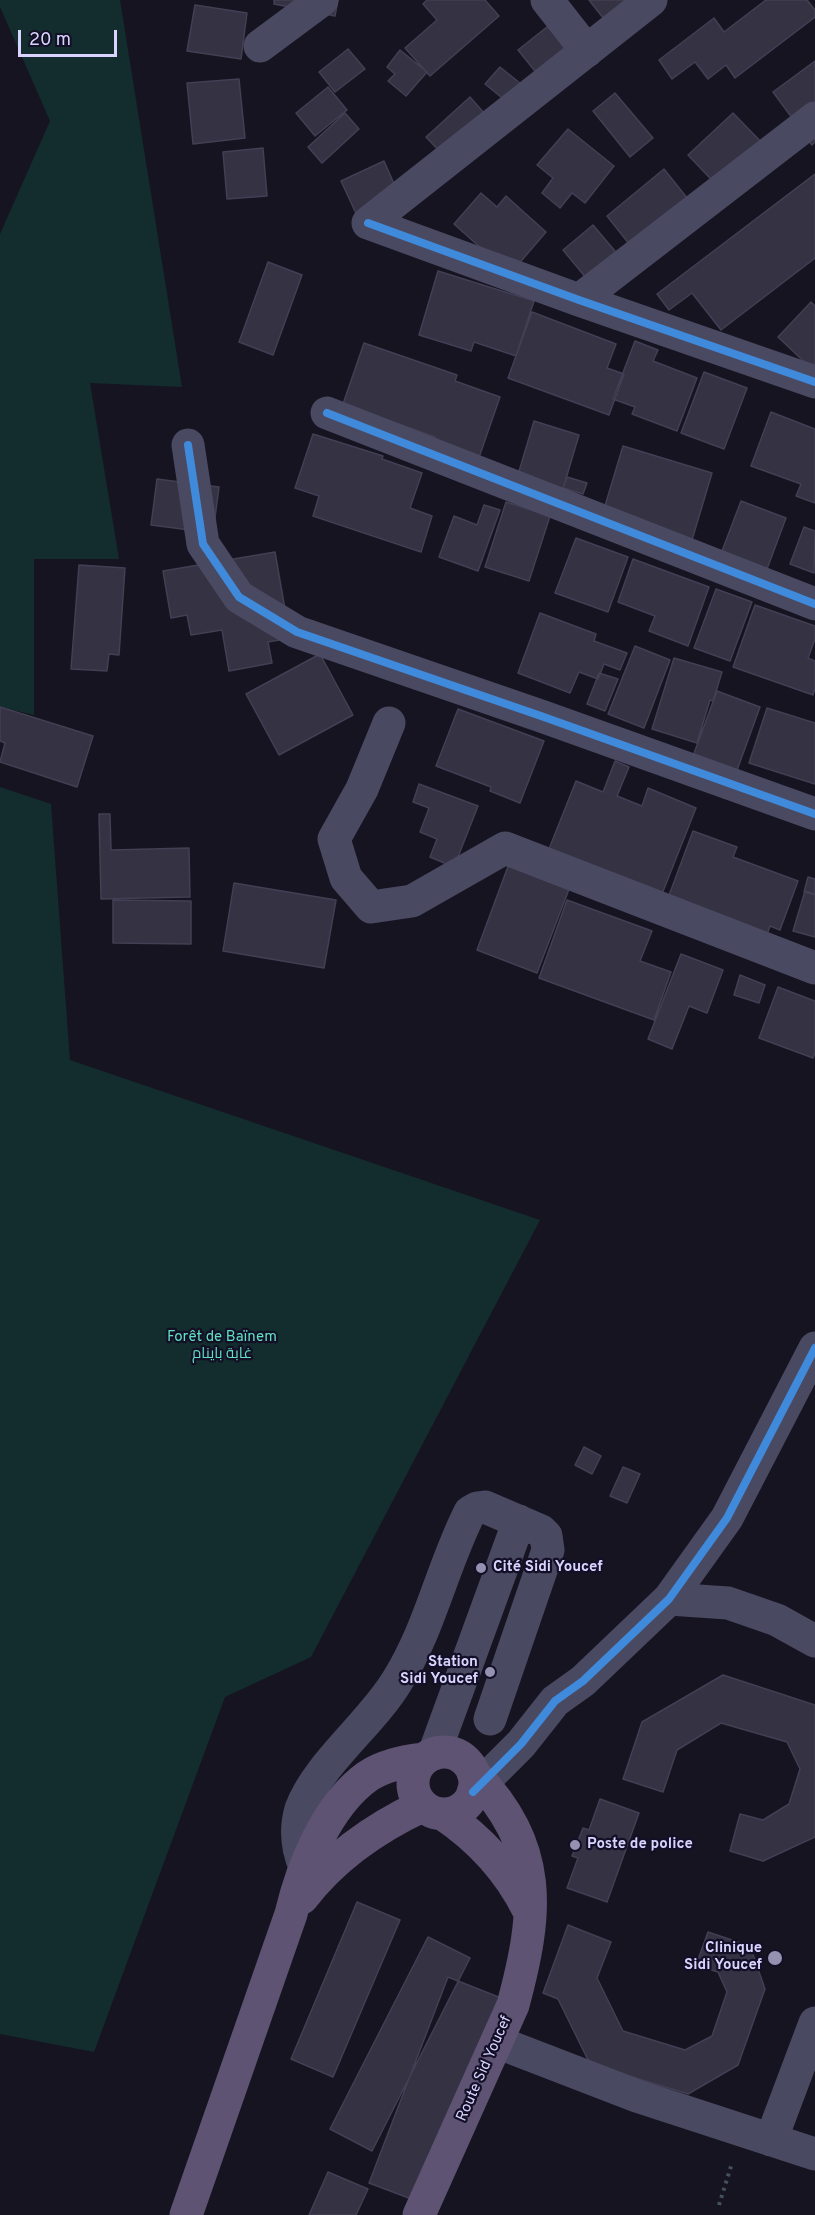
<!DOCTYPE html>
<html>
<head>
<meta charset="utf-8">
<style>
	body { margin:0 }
	#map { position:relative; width:815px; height:2215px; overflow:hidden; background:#161421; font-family:Overpass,sans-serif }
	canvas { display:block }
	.scale { position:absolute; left:18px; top:30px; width:99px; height:27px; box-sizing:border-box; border:3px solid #d9d4ff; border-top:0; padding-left:8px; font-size:18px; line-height:21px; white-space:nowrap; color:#d9d4ff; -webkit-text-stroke:4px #130f26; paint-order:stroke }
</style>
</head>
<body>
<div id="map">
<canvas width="815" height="2215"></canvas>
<div class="scale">20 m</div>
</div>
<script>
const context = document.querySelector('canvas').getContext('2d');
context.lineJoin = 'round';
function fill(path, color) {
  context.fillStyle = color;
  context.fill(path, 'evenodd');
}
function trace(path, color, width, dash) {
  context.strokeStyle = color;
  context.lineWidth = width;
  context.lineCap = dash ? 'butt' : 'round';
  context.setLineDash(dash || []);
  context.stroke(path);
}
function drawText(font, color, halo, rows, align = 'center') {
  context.font = font + ' Overpass,Cairo,sans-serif';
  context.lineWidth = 4.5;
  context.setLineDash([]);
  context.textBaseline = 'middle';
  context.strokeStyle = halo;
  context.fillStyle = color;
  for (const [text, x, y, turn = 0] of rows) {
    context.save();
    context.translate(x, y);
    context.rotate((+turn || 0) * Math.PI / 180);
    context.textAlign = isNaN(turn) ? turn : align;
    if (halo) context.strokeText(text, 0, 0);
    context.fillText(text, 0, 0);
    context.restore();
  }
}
const green = new Path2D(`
	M 0,0 L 120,0 L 182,387 L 90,383 L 119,559 L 34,559 L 34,715 L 0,707 L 0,234 L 50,121 L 0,7 Z
	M 0,787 L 51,804 L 70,1060 L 540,1220 L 311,1657 L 225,1697 L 94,2052 L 0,2034 Z`);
const building = new Path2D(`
	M 274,0 L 338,0 L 335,16 L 274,4 Z
	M 427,0 L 485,0 L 499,16 L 430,76 L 405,48 L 437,20 L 423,4 Z
	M 589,0 L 657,0 L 615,33 Z
	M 766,0 L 807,0 L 815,10 L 815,17 L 735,78 L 726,65 L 708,79 L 695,62 L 672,79 L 659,60 L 714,18 L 724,32 Z
	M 195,5 L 247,13 L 241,59 L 187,51 Z
	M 557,19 L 589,60 L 551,91 L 518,50 Z
	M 348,49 L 365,69 L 335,92 L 319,72 Z
	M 400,50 L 427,72 L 406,96 L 388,81 L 395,74 L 387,67 Z
	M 815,61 L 815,142 L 812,145 L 773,92 Z
	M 500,67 L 526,88 L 512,106 L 485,84 Z
	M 239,79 L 245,138 L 193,144 L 187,83 Z
	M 328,87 L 347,110 L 315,136 L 296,113 Z
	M 615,93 L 653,138 L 630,157 L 593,111 Z
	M 470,97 L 484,113 L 457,170 L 426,137 Z
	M 345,113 L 359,129 L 322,163 L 308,147 Z
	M 733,113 L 769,150 L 724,193 L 688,155 Z
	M 568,129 L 614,166 L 585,203 L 572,193 L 560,208 L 542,193 L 553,178 L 537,165 Z
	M 263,148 L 267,196 L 227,199 L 223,152 Z
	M 384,161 L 402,202 L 360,222 L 341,181 Z
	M 664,169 L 703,218 L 645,264 L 607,216 Z
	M 815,174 L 815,258 L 721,330 L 692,293 L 669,310 L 657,294 Z
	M 481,193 L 497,207 L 506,196 L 546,232 L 510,274 L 454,224 Z
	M 593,225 L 631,270 L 601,296 L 563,250 Z
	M 268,262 L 302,275 L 273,355 L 239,342 Z
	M 438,271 L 534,301 L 516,356 L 474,342 L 471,351 L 419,335 Z
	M 811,302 L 815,306 L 815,372 L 778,337 Z
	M 532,312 L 616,344 L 607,368 L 624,374 L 609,415 L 508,378 Z
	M 635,341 L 658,350 L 653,361 L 697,378 L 677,431 L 632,414 L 635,407 L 613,399 Z
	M 364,343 L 457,375 L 455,381 L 500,397 L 476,466 L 431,450 L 435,437 L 343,404 Z
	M 704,372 L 747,388 L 724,449 L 681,433 Z
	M 771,412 L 815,429 L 815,503 L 796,496 L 801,484 L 751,466 Z
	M 534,421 L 579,435 L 562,492 L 517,478 Z
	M 313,434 L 383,456 L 382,459 L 422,473 L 410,508 L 432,516 L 421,552 L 313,516 L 319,496 L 295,488 Z
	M 623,446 L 712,473 L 692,540 L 601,519 Z
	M 567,477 L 587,483 L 583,494 L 563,488 Z
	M 157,479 L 219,487 L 213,533 L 151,525 Z
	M 741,501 L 786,518 L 767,569 L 722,551 Z
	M 506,502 L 550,516 L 529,581 L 485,567 Z
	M 484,505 L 500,510 L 478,571 L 439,557 L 454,516 L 477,525 Z
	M 804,527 L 815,531 L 814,573 L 790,564 Z
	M 576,538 L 628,557 L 608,612 L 555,593 Z
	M 275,552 L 290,638 L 268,642 L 272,663 L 229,671 L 222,630 L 191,635 L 187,615 L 171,618 L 163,571 Z
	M 633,559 L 709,587 L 688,646 L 649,631 L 655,616 L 618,602 Z
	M 79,565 L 125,568 L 119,655 L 109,654 L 107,671 L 71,669 Z
	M 716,589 L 752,602 L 730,661 L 694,648 Z
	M 755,605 L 815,626 L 815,639 L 808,658 L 815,661 L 815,688 L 813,695 L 733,667 Z
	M 540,613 L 596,634 L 594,641 L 627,653 L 620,670 L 604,664 L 598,679 L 579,672 L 570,693 L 518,673 Z
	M 635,646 L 670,660 L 644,728 L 608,714 Z
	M 320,654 L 353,715 L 279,755 L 246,694 Z
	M 674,658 L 722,672 L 713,701 L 710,700 L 697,743 L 652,729 Z
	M 599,673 L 618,679 L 605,711 L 587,704 Z
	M 717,691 L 760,707 L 736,773 L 693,756 Z
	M 0,707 L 93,736 L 77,787 L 0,762 L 5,743 L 0,741 Z
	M 767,708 L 815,723 L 815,784 L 749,763 Z
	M 458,709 L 544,741 L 520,803 L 490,791 L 491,787 L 436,766 Z
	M 615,761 L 629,767 L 617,796 L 642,806 L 648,788 L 696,808 L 660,899 L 547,854 L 576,781 L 603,792 Z
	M 419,784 L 478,806 L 454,867 L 430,857 L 437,839 L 420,832 L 429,808 L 413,802 Z
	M 99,814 L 110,814 L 111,850 L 189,848 L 190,897 L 101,899 Z
	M 693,831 L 737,847 L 733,857 L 798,881 L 780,930 L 770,926 L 764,943 L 665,906 Z
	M 510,861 L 571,884 L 537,973 L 477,950 Z
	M 808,877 L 815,879 L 815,895 L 804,892 Z
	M 234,883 L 336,900 L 324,968 L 223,951 Z
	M 805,891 L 815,894 L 815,937 L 793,931 Z
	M 113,900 L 191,901 L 191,944 L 113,943 Z
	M 567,900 L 652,931 L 640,961 L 671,972 L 654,1020 L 539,978 Z
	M 681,954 L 723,970 L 707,1013 L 689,1006 L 672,1049 L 648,1039 Z
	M 740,975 L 765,985 L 759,1003 L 734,995 Z
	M 778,987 L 815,1001 L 815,1053 L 813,1058 L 759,1038 Z
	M 584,1447 L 601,1456 L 592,1474 L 575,1465 Z
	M 623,1467 L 640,1474 L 627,1503 L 610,1496 Z
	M 723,1675 L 815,1705 L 815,1837 L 763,1861 L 730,1851 L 740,1814 L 763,1820 L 789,1804 L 800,1769 L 787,1742 L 721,1723 L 677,1750 L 663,1792 L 623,1779 L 642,1722 Z
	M 600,1799 L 639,1813 L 607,1902 L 567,1888 L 578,1858 L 572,1856 L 583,1828 L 589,1830 Z
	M 357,1902 L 400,1920 L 333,2077 L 291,2059 Z
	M 568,1925 L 611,1942 L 597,1978 L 623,2031 L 685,2050 L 712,2036 L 727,1992 L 718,1972 L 696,1965 L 708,1932 L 750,1946 L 765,1989 L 738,2065 L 688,2094 L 590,2064 L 558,1999 L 543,1993 Z
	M 428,1937 L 470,1958 L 372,2151 L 330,2129 Z
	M 448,1977 L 501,1998 L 422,2203 L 369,2183 Z
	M 328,2172 L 368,2189 L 356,2215 L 309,2215 Z`);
const path = new Path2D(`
	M 719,2205 L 732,2163`);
const minor = new Path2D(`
	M 547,0 L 587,51
	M 260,46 L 322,0
	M 368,223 L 579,300 L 815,382
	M 368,223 L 651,0
	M 579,300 L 815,118
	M 327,413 L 815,604
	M 188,445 L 203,544 L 239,597 L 297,632 L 541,716 L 815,814
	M 389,723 L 362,789 L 334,839 L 346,878 L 371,907 L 412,901 L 505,848 L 815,968
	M 669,1599 L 728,1603 L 777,1620 L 815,1641
	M 434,1754 L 519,1521
	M 473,1792 L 521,1744 L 555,1701 L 583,1681 L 669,1599 L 727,1518 L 815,1348
	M 305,1867 C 297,1848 295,1829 301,1809 C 317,1765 372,1723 397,1681 C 430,1629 442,1567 470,1512 L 477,1508 L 485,1507 L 541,1531 L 546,1536 L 548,1550 L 490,1719
	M 497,2042 L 637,2096 L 815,2154
	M 771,2140 L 815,2023`);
const major = new Path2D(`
	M413 1783a31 31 0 1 1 62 0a31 31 0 1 1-62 0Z
	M 443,1814 C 480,1839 508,1869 528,1909
	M 302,1898 C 334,1856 375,1828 422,1806
	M 186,2215 L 291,1914 C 302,1867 327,1805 368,1776 C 385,1765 405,1761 424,1759
	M 419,2215 L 513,2005 C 538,1912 545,1847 473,1773`);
const cycleway = new Path2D(`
	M 368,223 L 579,300 L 815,382
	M 327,413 L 815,604
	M 188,445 L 203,544 L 239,597 L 297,632 L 541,716 L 815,814
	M 473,1792 L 521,1744 L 555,1701 L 583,1681 L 669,1599 L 727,1518 L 815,1348`);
const markers = [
	[481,1568,6,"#9591b1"],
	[490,1672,6,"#9591b1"],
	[575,1845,6,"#9591b1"],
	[775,1958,8,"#9591b1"]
];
const parkNames = [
	["Forêt de Baïnem",222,1338],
	["غابة باينام",222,1355]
];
const poiNames = [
	["Cité Sidi Youcef",493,1568],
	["Station",478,1663,"right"],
	["Sidi Youcef",478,1680,"right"],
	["Poste de police",587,1845],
	["Clinique",762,1949,"right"],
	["Sidi Youcef",762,1966,"right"]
];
const streetNames = [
	["Route Sid Youcef",485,2069,-66]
];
fill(green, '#132c2d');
fill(building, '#343243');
trace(building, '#433f54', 1.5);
trace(path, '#44505f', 4, [3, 4.5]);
trace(minor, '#4a4962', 33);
trace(major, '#5e5373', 33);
trace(cycleway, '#408adc', 8);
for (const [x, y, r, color] of markers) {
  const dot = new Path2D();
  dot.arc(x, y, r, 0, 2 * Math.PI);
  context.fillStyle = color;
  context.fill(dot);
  trace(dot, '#130f26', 2);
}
drawText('15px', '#5fe0c0', '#130f26', parkNames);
drawText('bold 15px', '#d9d4ff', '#130f26', poiNames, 'left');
drawText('15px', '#d9d4ff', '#130f26', streetNames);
</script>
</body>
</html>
